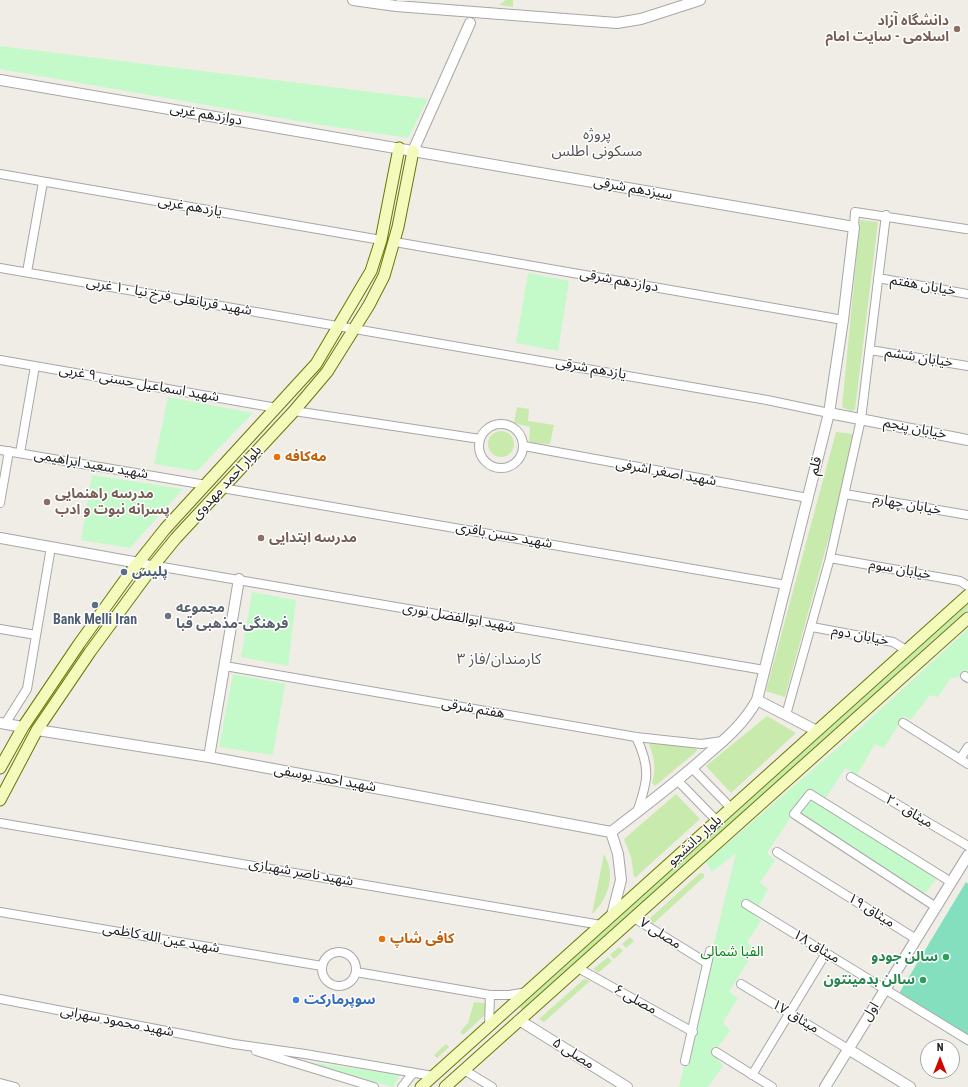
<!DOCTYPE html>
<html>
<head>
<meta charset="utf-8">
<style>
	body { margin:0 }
	#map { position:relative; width:968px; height:1087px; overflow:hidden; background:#f0ede6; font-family:"Roboto Condensed",sans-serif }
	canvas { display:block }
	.north { position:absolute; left:920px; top:1039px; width:40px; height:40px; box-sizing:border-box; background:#fff; border:1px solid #a6a6a6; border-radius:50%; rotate:0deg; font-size:11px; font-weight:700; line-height:16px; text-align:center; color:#202020 }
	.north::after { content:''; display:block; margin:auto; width:14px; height:18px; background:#d00700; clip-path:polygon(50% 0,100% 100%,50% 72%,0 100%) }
</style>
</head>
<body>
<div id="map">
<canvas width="968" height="1087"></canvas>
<div class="north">N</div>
</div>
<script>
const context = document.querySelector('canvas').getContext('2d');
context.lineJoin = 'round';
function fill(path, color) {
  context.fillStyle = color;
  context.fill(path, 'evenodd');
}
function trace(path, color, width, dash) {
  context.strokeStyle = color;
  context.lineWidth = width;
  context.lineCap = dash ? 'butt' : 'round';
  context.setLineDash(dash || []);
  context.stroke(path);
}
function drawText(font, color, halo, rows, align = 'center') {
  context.font = font + ' "Roboto Condensed","Noto Sans Arabic",sans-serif';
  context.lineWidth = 3;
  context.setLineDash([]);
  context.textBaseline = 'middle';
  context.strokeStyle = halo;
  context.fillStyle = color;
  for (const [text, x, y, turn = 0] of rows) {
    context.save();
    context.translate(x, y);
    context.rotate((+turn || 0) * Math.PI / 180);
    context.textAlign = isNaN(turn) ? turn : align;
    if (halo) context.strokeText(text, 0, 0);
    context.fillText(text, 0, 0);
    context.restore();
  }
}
const grass = new Path2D(`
	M 506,0 L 513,0 L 513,7 L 499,5 Z
	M 860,220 L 878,222 L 855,410 L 851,411 L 842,407 Z
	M 517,407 L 529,409 L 528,421 L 554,425 L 550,444 L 529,443 L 530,427 L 514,423 Z
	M488 444a13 13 0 1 1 26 0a13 13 0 1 1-26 0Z
	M 836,432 L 853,434 L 843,486 L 785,697 L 766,691 Z
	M 968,602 L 968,609 L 523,1011 L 520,1007 Z
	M 767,716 L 796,733 L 731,793 L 706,766 Z
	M 652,741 L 696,748 L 697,751 L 655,786 L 652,783 C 656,769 655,759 649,745 Z
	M 676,794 L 700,819 L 636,877 L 634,877 L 631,857 L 624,839 Z
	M 604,854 C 616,875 609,898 592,914 Z
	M 700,873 L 704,874 L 704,877 L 653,924 L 648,920 Z
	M 630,937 L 634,941 L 626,948 L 622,944 Z
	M 619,947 L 623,951 L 614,959 L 610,955 Z
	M 608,957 L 612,961 L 598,973 L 593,969 Z
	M 584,979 L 590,981 L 544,1022 L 539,1019 Z
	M 474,1002 L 484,1003 L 488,1006 L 488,1012 L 463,1035 L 460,1032 L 468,1023 Z
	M 446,1044 L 449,1047 L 437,1058 L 434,1055 Z`);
const park = new Path2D(`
	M 0,46 L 428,99 L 408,138 L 310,123 L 0,69 Z
	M 528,273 L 569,281 L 558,351 L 516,343 Z
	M 168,397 L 253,413 L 197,471 L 154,464 Z
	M 92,475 L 183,489 L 130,548 L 81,540 Z
	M 252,592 L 296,600 L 288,666 L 241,657 Z
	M 968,629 L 968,669 C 964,674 958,678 951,678 L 938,697 L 930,695 L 911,720 L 904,716 L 884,748 L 875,744 L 857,775 L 845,768 L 825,799 L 807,793 L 767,853 L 775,860 L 760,883 L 768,889 L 754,915 L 761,921 L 747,942 L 755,950 L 729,992 L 738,998 L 723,1022 L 730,1031 L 713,1053 L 723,1066 L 708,1087 L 679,1087 L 736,853 L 712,872 L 706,862 L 847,740 Z
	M 233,674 L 285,684 L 273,755 L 219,747 Z
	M 809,799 L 937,878 L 925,894 L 801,814 Z
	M 309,1062 L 400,1075 L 393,1087 Z`);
const pitch = new Path2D(`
	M 966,882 L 968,884 L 968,1046 L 895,1000 Z`);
const minor = new Path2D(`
	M 0,174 L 381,240
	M 854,227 L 855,212 L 966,229
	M 395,242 L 843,320
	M 0,268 L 767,400 L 829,413
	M 27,272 L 43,182
	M 878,278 L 968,294
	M 870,350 L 968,366
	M 0,360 L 277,408
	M 294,411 L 480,439
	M479 446a22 22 0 1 1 44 0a22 22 0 1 1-44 0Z
	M 524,446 L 808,498
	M 0,450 L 206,485
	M 20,453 L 35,366
	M 222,488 L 786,585
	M 845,494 L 968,515
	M 0,503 L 9,451
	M 830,558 L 960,581 L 968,586
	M 139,563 L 764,670
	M 812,627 L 893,642 L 906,650
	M 0,629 L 36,635
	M 225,666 L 636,737 L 701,744 L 723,741
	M 965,676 L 968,678
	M 786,715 L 830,558 L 861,419 L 886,215
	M 903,723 L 968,764
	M 5,724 L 27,689 L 51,547
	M 636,737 C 651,768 648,781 637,812
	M 960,759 L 968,747
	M 692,768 L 731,808
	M 851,777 L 968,846
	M 678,781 L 717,821
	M 0,823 L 601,925
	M 777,852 L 916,939
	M 746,904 L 968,1040
	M 936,907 L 794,814 L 810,794 L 951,882
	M 0,912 L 322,966
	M 634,918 L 707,963
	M322 969a17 17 0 1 1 34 0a17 17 0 1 1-34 0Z
	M 578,968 L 693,1032
	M 356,972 L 490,995 L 509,995 L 527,992
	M 741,984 L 848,1049
	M 0,999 L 234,1044 L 305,1054 L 433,1076
	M 489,1026 L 490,995
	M 256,1051 L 374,1087
	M 716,1052 L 772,1087
	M 685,1061 L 710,951
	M 464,1070 L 492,1087
	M 752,1075 L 826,953
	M 0,1083 L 15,1087
	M 402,1087 L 413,1073`);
const tertiary = new Path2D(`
	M 353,0 L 396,6 L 617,23 L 641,19 L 700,0
	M 0,80 L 854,227 L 843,320 L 829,413 L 757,700 C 744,723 728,737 708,754 C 677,782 644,807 611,832
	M 413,151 L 470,23
	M 829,413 L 968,440
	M 0,538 L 139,563
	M 757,700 L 817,731
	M 0,723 L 23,727
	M 37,730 L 209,757 L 611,832
	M 209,757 L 239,579
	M 611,832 L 618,854 L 621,880 L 612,915
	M 519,1020 L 627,1087
	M 848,1049 L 910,1087
	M 825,1087 L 968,855`);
const secondary = new Path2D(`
	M 0,768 L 23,727 L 79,644 L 130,573 L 165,529 L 316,364 L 371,271 L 381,240 L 399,148
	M 0,800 L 37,730 L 90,652 L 154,565 L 176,538 L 294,411 L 327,372 L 369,305 L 384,276 L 398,227 L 413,151
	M 421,1087 L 968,595
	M 445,1087 L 968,618`);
const markers = [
	[957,29,4,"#8d6e63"],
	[277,457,4,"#e8710a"],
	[47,502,4,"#8d6e63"],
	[261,538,4,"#8d6e63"],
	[124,572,4,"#5c6f8a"],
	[95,605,4,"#5c6f8a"],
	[168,616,4,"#6b7280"],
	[382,939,4,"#e8710a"],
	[946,957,4,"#2e9e5b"],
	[923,980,4,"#2e9e5b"],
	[296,1000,4,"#3f7fe0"]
];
const educationNames = [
	["دانشگاه آزاد",949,21,"right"],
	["اسلامی - سایت امام",949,37,"right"],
	["مدرسه راهنمایی",55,494],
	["پسرانه نبوت و ادب",55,510],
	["مدرسه ابتدایی",269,538]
];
const streetNames = [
	["دوازدهم غربی",206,115,10],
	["سیزدهم شرقی",633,189,10],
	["یازدهم غربی",190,207,10],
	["دوازدهم شرقی",619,281,10],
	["خیابان هفتم",923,286,10],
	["شهید قربانعلی فرخ نیا ۱۰ غربی",169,297,10],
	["خیابان ششم",919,358,9],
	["یازدهم شرقی",591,369,10],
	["شهید اسماعیل حسنی ۹ غربی",139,384,10],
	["خیابان پنجم",915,429,11],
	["شهید سعید ابراهیمی",91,465,10],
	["قلم",816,466,-76],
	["شهید اصغر اشرفی",666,473,10],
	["بلوار احمد مهدوی",227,483,-47],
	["خیابان چهارم",907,505,10],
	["شهید حسن باقری",504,536,10],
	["خیابان سوم",900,570,10],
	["شهید ابوالفضل نوری",459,618,10],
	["خیابان دوم",860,636,11],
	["هفتم شرقی",473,709,10],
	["شهید احمد یوسفی",325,779,10],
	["میثاق ۲۰",909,812,30],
	["بلوار دانشجو",695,841,-42],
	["شهید ناصر شهبازی",301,873,10],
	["میثاق ۱۹",871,911,32],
	["مصلی ۷",660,934,32],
	["شهید عین الله کاظمی",161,939,10],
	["میثاق ۱۸",816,947,31],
	["مصلی ۶",635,1000,29],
	["اول",871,1012,-58],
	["میثاق ۱۷",795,1017,31],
	["شهید محمود سهرابی",117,1022,11],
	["مصلی ۵",573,1054,32]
];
const foodNames = [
	["مه‌کافه",285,457],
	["کافی شاپ",390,939]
];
const serviceNames = [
	["پلیس",132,572],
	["Bank Melli Iran",95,620,"center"]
];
const worshipNames = [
	["مجموعه",176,608],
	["فرهنگی-مذهبی قبا",176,624]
];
const parkNames = [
	["الفبا شمالی",732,952]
];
const leisureNames = [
	["سالن جودو",938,957],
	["سالن بدمینتون",915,980]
];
const shopNames = [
	["سوپرمارکت",304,1000]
];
const neighbourhoodNames = [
	["پروژه",597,135],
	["مسکونی اطلس",597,152],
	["کارمندان/فاز ۳",499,660]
];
fill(grass, '#c9eaad');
fill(park, '#c4faca');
fill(pitch, '#84dfbf');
trace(minor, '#a7a7a7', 10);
trace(tertiary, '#a7a7a7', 12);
trace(secondary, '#687905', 13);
trace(minor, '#fff', 8);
trace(tertiary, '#fff', 10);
trace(secondary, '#f4fabb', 11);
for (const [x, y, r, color] of markers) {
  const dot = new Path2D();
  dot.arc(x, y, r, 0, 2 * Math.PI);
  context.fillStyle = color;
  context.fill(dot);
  trace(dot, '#fff', 1.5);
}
drawText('bold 14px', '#785e54', '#fff', educationNames, 'left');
drawText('14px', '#202020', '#fff', streetNames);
drawText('bold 14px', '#c56008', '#fff', foodNames, 'left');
drawText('bold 14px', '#4e5e75', '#fff', serviceNames, 'left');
drawText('bold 14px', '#5b616d', '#fff', worshipNames, 'left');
drawText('14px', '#0b8019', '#fff', parkNames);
drawText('bold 14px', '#27864d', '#fff', leisureNames, 'right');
drawText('bold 14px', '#366cbe', '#fff', shopNames, 'left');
drawText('15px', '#535353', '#fff', neighbourhoodNames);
</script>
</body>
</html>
